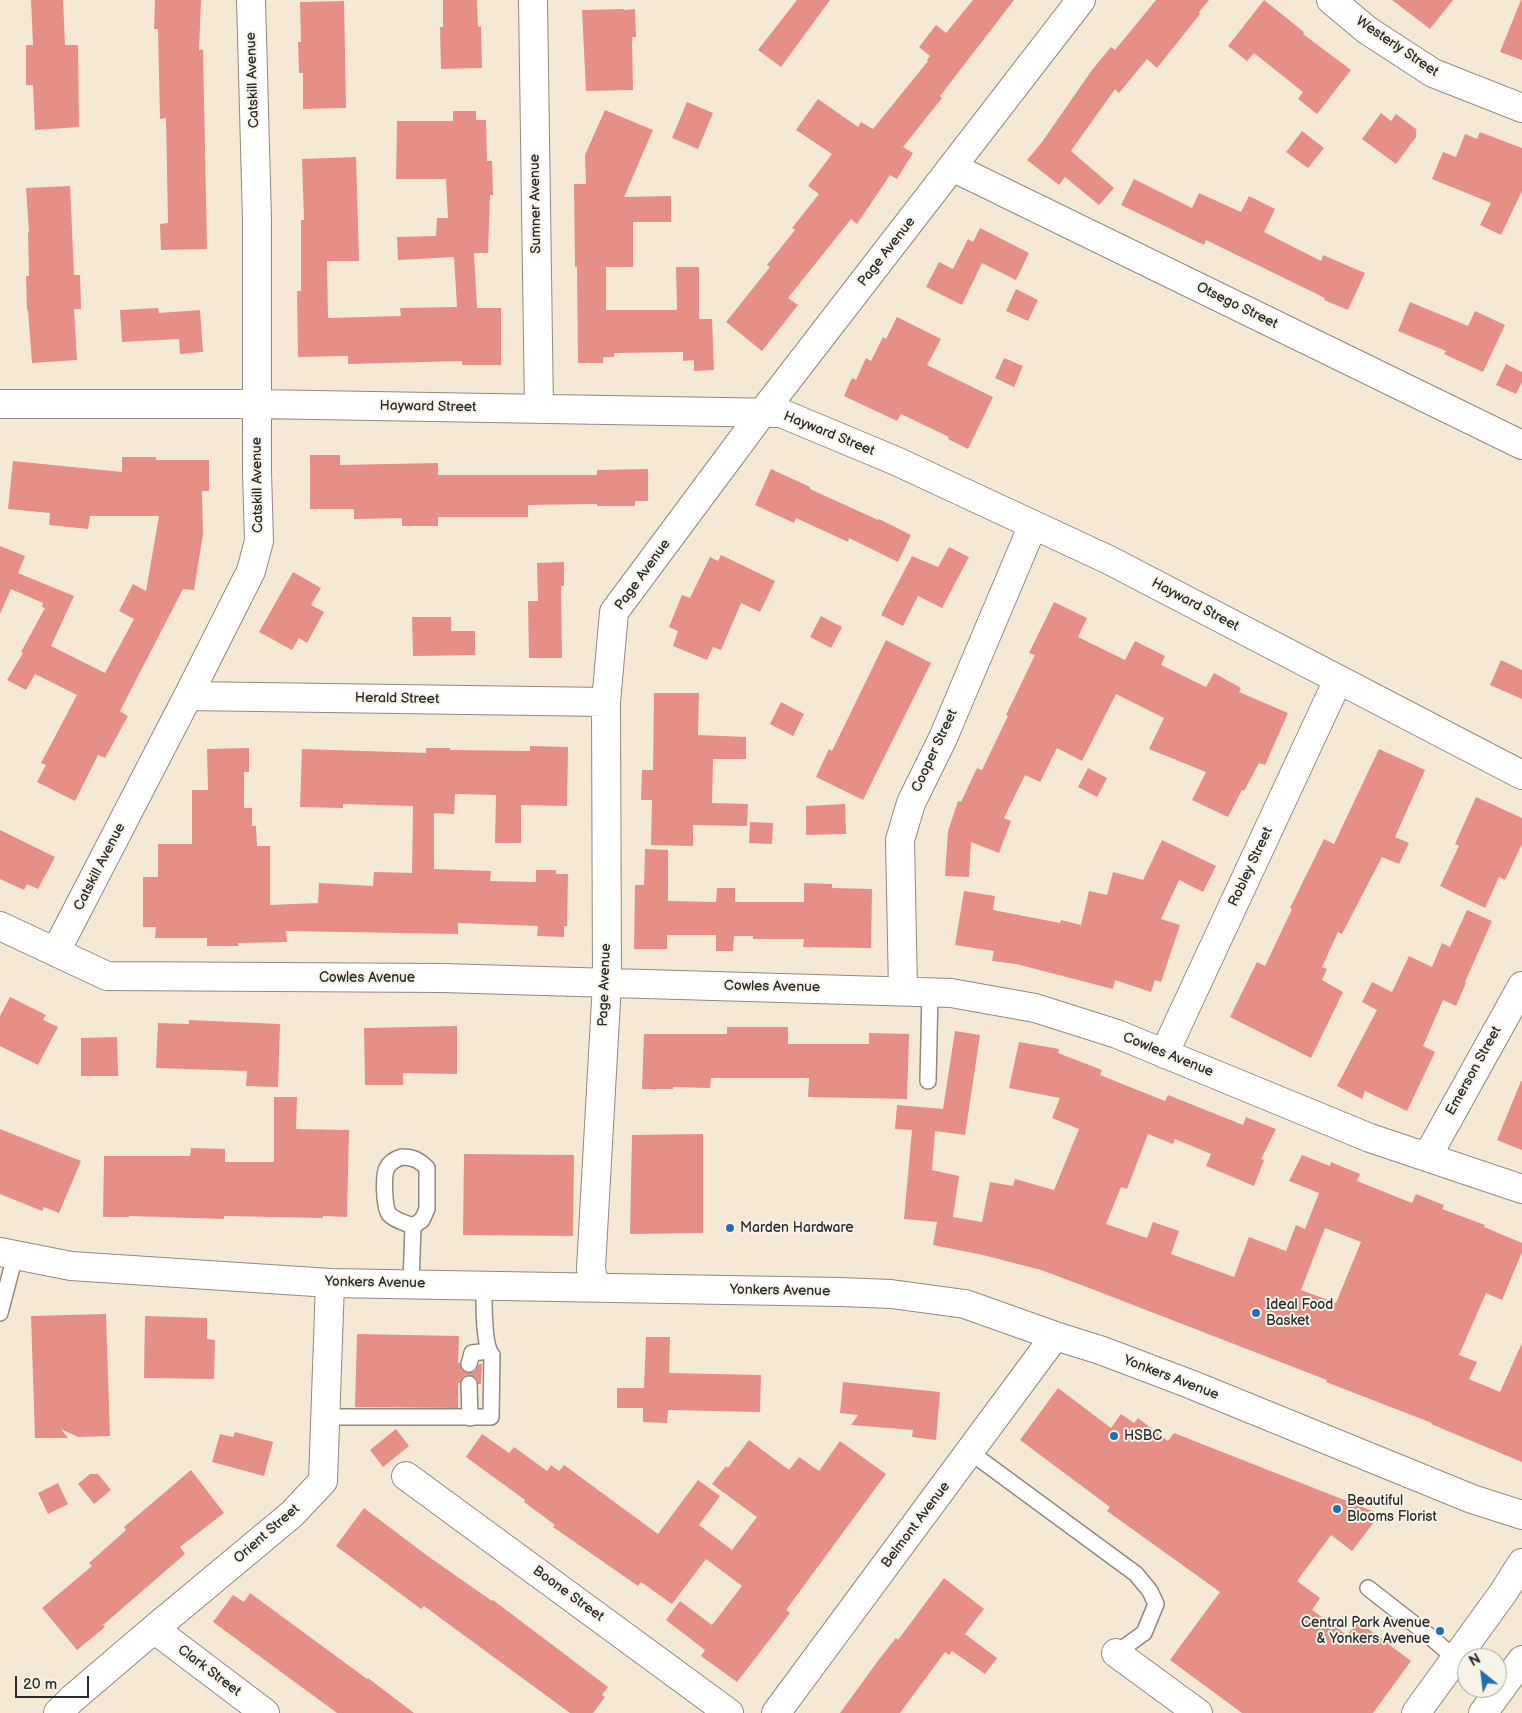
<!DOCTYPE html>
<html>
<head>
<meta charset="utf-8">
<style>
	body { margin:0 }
	#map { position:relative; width:1522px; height:1713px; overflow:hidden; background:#f5e9d6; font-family:"Balsamiq Sans",sans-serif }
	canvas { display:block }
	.north { position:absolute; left:1457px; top:1648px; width:50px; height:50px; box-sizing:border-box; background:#f7f3e8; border:1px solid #a5a39c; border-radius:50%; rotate:331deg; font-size:14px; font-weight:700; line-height:20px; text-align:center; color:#2b2b2b }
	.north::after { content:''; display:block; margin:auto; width:18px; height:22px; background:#1f6fb2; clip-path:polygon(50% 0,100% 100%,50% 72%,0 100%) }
	.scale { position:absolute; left:15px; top:1676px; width:74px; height:22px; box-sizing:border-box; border:2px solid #2b2b2b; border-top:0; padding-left:6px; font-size:15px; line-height:18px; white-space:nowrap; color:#2b2b2b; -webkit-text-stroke:4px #f7f3e8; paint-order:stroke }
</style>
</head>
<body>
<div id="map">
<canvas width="1522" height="1713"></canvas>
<div class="north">N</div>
<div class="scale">20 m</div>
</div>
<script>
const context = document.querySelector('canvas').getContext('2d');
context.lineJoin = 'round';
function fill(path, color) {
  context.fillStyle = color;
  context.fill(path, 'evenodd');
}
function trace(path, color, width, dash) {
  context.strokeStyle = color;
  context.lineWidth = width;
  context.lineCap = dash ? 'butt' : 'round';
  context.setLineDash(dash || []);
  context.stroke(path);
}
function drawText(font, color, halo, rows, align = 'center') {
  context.font = font + ' "Balsamiq Sans",sans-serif';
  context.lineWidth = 4;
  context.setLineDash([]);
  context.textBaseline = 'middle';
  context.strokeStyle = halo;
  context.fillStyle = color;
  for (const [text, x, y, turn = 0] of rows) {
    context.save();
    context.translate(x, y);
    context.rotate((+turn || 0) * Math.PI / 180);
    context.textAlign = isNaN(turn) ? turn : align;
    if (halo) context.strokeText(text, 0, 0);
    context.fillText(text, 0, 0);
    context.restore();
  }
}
const building = new Path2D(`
	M 31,0 L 63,0 L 65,45 L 78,45 L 79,127 L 35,130 L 33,85 L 26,85 L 26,45 L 33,45 Z
	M 155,0 L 201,0 L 199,50 L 203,50 L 207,249 L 161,250 L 160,224 L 168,223 L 166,118 L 160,119 L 158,29 L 154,29 Z
	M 443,0 L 477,0 L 478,27 L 481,26 L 482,68 L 441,69 L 440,27 L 443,27 Z
	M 797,0 L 830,0 L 781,67 L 758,50 Z
	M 973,0 L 1014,0 L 940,96 L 942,98 L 903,147 L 913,153 L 897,179 L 890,175 L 857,224 L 851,219 L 788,298 L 798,305 L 762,351 L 726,322 L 770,267 L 767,265 L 795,230 L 792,228 L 819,194 L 808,186 L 832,154 L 796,130 L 818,99 L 858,127 L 861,122 L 873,129 L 928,61 L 927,60 L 930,56 L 919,47 L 936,25 L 946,33 Z
	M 1156,0 L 1209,0 L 1199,12 L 1200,14 L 1157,68 L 1147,59 L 1119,93 L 1115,89 L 1071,151 L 1114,188 L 1099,205 L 1065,177 L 1059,185 L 1027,160 L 1042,142 L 1092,70 L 1111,47 L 1115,50 Z
	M 1264,0 L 1304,32 L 1303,34 L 1351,70 L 1317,114 L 1298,99 L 1303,92 L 1254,53 L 1247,61 L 1228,46 Z
	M 1392,0 L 1453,0 L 1430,29 Z
	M 1521,0 L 1522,0 L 1522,60 L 1500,52 Z
	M 344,1 L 346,108 L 303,109 L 303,73 L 299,73 L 298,42 L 301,42 L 300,2 Z
	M 624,9 L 624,10 L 635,9 L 636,37 L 632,37 L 633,90 L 586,91 L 582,10 Z
	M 687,102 L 713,113 L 698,149 L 672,138 Z
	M 605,110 L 653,130 L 624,197 L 671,196 L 671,222 L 633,222 L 633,267 L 606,267 L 606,310 L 677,310 L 676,267 L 699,267 L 699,319 L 712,319 L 714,370 L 694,371 L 694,360 L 683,361 L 683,352 L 614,353 L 614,357 L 603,357 L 603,363 L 578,363 L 577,267 L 575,267 L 574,184 L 586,184 L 585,155 Z
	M 453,111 L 476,111 L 476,120 L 486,120 L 487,161 L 492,161 L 493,195 L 490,195 L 488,253 L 474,253 L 477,308 L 501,308 L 501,365 L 462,365 L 462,361 L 348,364 L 348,356 L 298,357 L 297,291 L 301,291 L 301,220 L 304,220 L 302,159 L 356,157 L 359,261 L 327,261 L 328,318 L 401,316 L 400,308 L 457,307 L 454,257 L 398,260 L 397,237 L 436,236 L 437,218 L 448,218 L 446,179 L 396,179 L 397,121 L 453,121 Z
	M 1381,113 L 1391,121 L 1396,114 L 1416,129 L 1416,137 L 1396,164 L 1362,139 Z
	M 1302,131 L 1324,148 L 1308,168 L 1286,152 Z
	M 1480,132 L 1522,148 L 1522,191 L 1501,235 L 1480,225 L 1491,203 L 1432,179 L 1443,152 L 1456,157 L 1465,134 L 1477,139 Z
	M 1134,179 L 1192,208 L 1199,193 L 1241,212 L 1249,196 L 1275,209 L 1264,232 L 1321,261 L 1323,255 L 1365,273 L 1348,310 L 1324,300 L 1325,298 L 1206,240 L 1204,245 L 1121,205 Z
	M 70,186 L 74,275 L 80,275 L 81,309 L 74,309 L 77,360 L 32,363 L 28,310 L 27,310 L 26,276 L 29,276 L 28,232 L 29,232 L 26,188 Z
	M 980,228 L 1029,253 L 1016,280 L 982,263 L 962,305 L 926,287 L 939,262 L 953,269 L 968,239 L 973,242 Z
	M 1016,289 L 1038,300 L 1028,321 L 1006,311 Z
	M 1410,302 L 1468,326 L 1475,311 L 1505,325 L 1483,372 L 1444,354 L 1446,351 L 1398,331 Z
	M 158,308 L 159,313 L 200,310 L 203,352 L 180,354 L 179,339 L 122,342 L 120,310 Z
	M 897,317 L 941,339 L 927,365 L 993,397 L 968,449 L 948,439 L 949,437 L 901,414 L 897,421 L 844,396 L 852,378 L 856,380 L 866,358 L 871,361 L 883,337 L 886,339 Z
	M 1004,358 L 1023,366 L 1014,387 L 995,378 Z
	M 1506,364 L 1522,372 L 1522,382 L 1516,394 L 1496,385 Z
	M 310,455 L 340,455 L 340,465 L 438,463 L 438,475 L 597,475 L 597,470 L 648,469 L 648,501 L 635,501 L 635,506 L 597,506 L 597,504 L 528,505 L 528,517 L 438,517 L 438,526 L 402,526 L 402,518 L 354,519 L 354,509 L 310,509 Z
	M 122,457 L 156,457 L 156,460 L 209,460 L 209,491 L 202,491 L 203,534 L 194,590 L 183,589 L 120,711 L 128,716 L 105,758 L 98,755 L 75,801 L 37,782 L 46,765 L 41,763 L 77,695 L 35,674 L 26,690 L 7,680 L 23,653 L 21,652 L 45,608 L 42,607 L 43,603 L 11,589 L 0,614 L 0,546 L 25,556 L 18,573 L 74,596 L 51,646 L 105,673 L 134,619 L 119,611 L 133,584 L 146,591 L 159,516 L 90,516 L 88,529 L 49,525 L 50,513 L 8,509 L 13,461 L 122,472 Z
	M 771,469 L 810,487 L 810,489 L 878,520 L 879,519 L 911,535 L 898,562 L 849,538 L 848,542 L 796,518 L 794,523 L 755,505 Z
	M 949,547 L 969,557 L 942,608 L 918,596 L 903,626 L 881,615 L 912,556 L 938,567 Z
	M 721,555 L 775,581 L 760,612 L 741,603 L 721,650 L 713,647 L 707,660 L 673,646 L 678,631 L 669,627 L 682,595 L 690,598 L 710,557 L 718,561 Z
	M 564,562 L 564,586 L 561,586 L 562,658 L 529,658 L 528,601 L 538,601 L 537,563 Z
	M 293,572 L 321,588 L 311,605 L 324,612 L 307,643 L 299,638 L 292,650 L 259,632 Z
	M 1054,602 L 1087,618 L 1078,637 L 1125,660 L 1135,641 L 1165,656 L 1161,665 L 1206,687 L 1214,673 L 1241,688 L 1239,692 L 1288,713 L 1265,765 L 1259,763 L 1244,791 L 1242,790 L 1228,817 L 1192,800 L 1206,772 L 1149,749 L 1164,718 L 1116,694 L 1082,761 L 1057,748 L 1040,782 L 1025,775 L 1004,818 L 1011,821 L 999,853 L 971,842 L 969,877 L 945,876 L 948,831 L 958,801 L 961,802 L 977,768 L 982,770 L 1008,716 L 1006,715 L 1035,655 L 1029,653 Z
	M 821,616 L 842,627 L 831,648 L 810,637 Z
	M 412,617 L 451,617 L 451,631 L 475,631 L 475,655 L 413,656 Z
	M 886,640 L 931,663 L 863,800 L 816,777 L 829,749 L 832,751 Z
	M 1501,660 L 1522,670 L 1522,699 L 1490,685 Z
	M 654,693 L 699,693 L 698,735 L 746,737 L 746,759 L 713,759 L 712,803 L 748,804 L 747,826 L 693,825 L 693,846 L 651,845 L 652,800 L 641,800 L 642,770 L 653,770 Z
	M 781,702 L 804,714 L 793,736 L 770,724 Z
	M 530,746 L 568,747 L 567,806 L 521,805 L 521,843 L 495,843 L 496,795 L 455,794 L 454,814 L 434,813 L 434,869 L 491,871 L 490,881 L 536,882 L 536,870 L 556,870 L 556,874 L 568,874 L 567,926 L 564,926 L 564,937 L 537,936 L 538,926 L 458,923 L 458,934 L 286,931 L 287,942 L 238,943 L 238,946 L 207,946 L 207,938 L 155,938 L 156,927 L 143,927 L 143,877 L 158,877 L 158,844 L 192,844 L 192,790 L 208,790 L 207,749 L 249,748 L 249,772 L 244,772 L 244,808 L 252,808 L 252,826 L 256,826 L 257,846 L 270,846 L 270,905 L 318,903 L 319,883 L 373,886 L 374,872 L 412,873 L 413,806 L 343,804 L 343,808 L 300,807 L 302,749 L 426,753 L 426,748 L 450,748 L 450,750 L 530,751 Z
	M 1379,749 L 1425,770 L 1395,837 L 1409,843 L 1399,864 L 1382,857 L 1342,934 L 1338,932 L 1322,967 L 1327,969 L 1322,980 L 1343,992 L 1311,1058 L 1230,1017 L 1257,962 L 1265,966 L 1292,909 L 1290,908 L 1324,839 L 1334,844 Z
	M 1088,768 L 1107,778 L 1097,797 L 1078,787 Z
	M 1476,797 L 1522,818 L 1522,844 L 1505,880 L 1499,877 L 1485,908 L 1440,886 L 1459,846 L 1455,844 Z
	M 845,804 L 846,834 L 806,835 L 806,806 Z
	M 750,822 L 773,823 L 772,844 L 749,843 Z
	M 0,830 L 55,857 L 38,889 L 27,884 L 24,890 L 0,879 Z
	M 1162,840 L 1216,866 L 1203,892 L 1179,880 L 1161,919 L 1180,925 L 1161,982 L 1155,980 L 1151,992 L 1115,980 L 1113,989 L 1016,964 L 992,961 L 994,951 L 955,945 L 964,891 L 995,896 L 993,910 L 1060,923 L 1061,920 L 1081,925 L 1089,891 L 1107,895 L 1113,872 L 1143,880 Z
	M 645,849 L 668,850 L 668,901 L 716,902 L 717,888 L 735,888 L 735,902 L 804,902 L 804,883 L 832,884 L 832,888 L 872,889 L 871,948 L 803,947 L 804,939 L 753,939 L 753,936 L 734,936 L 733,951 L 716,951 L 716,935 L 667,935 L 667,949 L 634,949 L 635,885 L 644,885 Z
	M 1467,910 L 1492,921 L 1465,982 L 1466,983 L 1456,1006 L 1443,1000 L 1423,1046 L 1435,1052 L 1407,1111 L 1365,1091 L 1362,1099 L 1337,1086 L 1377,1010 L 1362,1002 L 1372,982 L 1392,992 L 1409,956 L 1432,967 L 1442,943 L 1450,947 Z
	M 10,997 L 46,1015 L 43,1020 L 58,1027 L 38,1065 L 0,1046 L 0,1016 Z
	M 189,1020 L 280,1024 L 278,1087 L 246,1086 L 247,1071 L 156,1068 L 158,1023 L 189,1024 Z
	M 457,1026 L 457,1074 L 403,1073 L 403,1085 L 365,1085 L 364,1028 Z
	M 727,1027 L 788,1027 L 788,1044 L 869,1044 L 869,1033 L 909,1034 L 907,1099 L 808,1097 L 809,1078 L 711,1078 L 710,1088 L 673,1087 L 673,1089 L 642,1089 L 644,1034 L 727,1034 Z
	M 955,1031 L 980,1035 L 965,1135 L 935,1131 L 932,1170 L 959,1176 L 953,1217 L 982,1222 L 990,1182 L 1013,1186 L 1015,1179 L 1054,1190 L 1079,1129 L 1052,1118 L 1060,1098 L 1009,1088 L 1019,1042 L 1059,1049 L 1058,1053 L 1102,1070 L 1100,1075 L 1165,1101 L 1168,1095 L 1243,1125 L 1246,1117 L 1276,1129 L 1261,1159 L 1264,1160 L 1254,1186 L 1206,1166 L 1211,1154 L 1175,1139 L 1173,1144 L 1148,1134 L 1127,1189 L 1121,1187 L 1106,1224 L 1147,1238 L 1153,1222 L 1179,1231 L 1171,1254 L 1234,1277 L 1249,1237 L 1286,1251 L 1296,1225 L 1305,1229 L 1319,1193 L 1289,1181 L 1302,1155 L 1330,1166 L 1331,1162 L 1360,1174 L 1357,1181 L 1412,1203 L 1416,1194 L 1444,1205 L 1442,1209 L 1485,1225 L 1484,1227 L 1522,1243 L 1522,1252 L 1502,1300 L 1486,1293 L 1459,1355 L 1477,1362 L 1469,1379 L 1500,1392 L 1522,1343 L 1522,1462 L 1431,1424 L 1432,1423 L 1326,1382 L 1327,1380 L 1084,1286 L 1041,1270 L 983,1255 L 933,1245 L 937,1222 L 904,1219 L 912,1130 L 895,1129 L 897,1105 L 943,1109 ZM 1325,1228 L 1361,1242 L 1336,1303 L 1301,1290 Z
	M 117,1037 L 118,1076 L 81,1076 L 81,1038 Z
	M 1521,1081 L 1522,1081 L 1522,1150 L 1497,1140 Z
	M 274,1097 L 297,1097 L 296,1129 L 349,1130 L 347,1217 L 323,1216 L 323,1218 L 224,1216 L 224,1219 L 129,1216 L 129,1217 L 103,1217 L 104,1156 L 190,1156 L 191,1148 L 225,1149 L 225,1162 L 274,1162 Z
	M 0,1129 L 81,1161 L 59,1213 L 44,1207 L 42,1211 L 0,1194 Z
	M 703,1134 L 703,1233 L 630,1234 L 632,1135 Z
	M 464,1154 L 574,1155 L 573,1236 L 463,1235 Z
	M 106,1314 L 110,1436 L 78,1437 L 61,1429 L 68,1438 L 35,1438 L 31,1316 Z
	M 145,1316 L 207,1318 L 207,1339 L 215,1340 L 214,1379 L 144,1378 Z
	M 357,1334 L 459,1336 L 458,1363 L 460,1363 L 462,1370 L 467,1373 L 475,1371 L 479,1364 L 482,1364 L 481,1384 L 478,1384 L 477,1379 L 473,1376 L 468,1375 L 464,1376 L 460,1383 L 458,1383 L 458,1408 L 355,1407 Z
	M 646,1337 L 670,1337 L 669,1373 L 761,1375 L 760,1412 L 668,1410 L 667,1423 L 643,1422 L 643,1408 L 617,1408 L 617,1388 L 644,1388 Z
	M 843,1382 L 940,1392 L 936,1440 L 912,1437 L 913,1430 L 851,1425 L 858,1415 L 840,1413 Z
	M 1058,1388 L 1111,1428 L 1121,1414 L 1134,1423 L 1138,1418 L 1168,1441 L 1174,1433 L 1380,1514 L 1352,1551 L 1331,1535 L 1297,1581 L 1320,1598 L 1312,1610 L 1347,1635 L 1358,1621 L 1411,1661 L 1373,1713 L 1242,1713 L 1170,1660 L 1220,1592 L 1107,1511 L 1110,1507 L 1020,1440 Z
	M 396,1429 L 409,1446 L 383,1467 L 370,1450 Z
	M 235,1432 L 273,1442 L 264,1476 L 212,1462 L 220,1434 L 233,1437 Z
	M 482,1434 L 509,1453 L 514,1447 L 547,1471 L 551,1465 L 559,1471 L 564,1465 L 658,1534 L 698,1480 L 720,1496 L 699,1525 L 732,1550 L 757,1517 L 712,1484 L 726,1466 L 728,1468 L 749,1440 L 789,1470 L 799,1457 L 819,1471 L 840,1441 L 886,1474 L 786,1610 L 790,1613 L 737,1682 L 701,1656 L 705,1650 L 666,1620 L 680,1601 L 712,1625 L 742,1586 L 706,1559 L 672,1604 L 641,1582 L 638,1586 L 553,1527 L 555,1525 L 524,1502 L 525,1500 L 466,1457 Z
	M 191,1470 L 224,1513 L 180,1547 L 185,1554 L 103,1625 L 105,1627 L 77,1650 L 42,1608 L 92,1566 L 89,1563 L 126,1530 L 124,1527 Z
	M 90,1474 L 98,1474 L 111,1490 L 94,1504 L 78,1484 Z
	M 58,1483 L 68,1504 L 48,1514 L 38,1493 Z
	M 364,1508 L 429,1557 L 492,1601 L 493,1600 L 608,1687 L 602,1695 L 605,1697 L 593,1713 L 570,1713 L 424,1606 L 421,1609 L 336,1546 Z
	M 944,1578 L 984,1609 L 965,1634 L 997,1658 L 985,1674 L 952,1651 L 949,1655 L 945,1652 L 900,1713 L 840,1713 L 880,1658 L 896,1638 L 898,1640 Z
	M 250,1593 L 367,1679 L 368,1678 L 414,1713 L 337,1713 L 213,1622 L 233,1595 L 244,1602 Z`);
const lane = new Path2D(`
	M 928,1081 L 930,992
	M 402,1157 C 413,1157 419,1160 427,1168 L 427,1209 L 422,1220 L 413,1226 C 405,1223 394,1220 389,1214 C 384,1207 383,1175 387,1168 C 390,1162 395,1159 402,1157 Z
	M 411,1284 L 413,1226
	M 0,1313 L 15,1256
	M 469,1364 L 472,1353 L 488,1351
	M 469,1384 L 470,1418
	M 326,1417 L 491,1417 L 492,1355 C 483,1345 484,1300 484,1285
	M 970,1452 L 1136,1574 L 1150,1591 L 1156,1604 L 1144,1633 L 1116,1653
	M 1368,1588 L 1427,1634 L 1456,1659`);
const street = new Path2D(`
	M 533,0 L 539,409
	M 1331,0 L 1367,30 L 1433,73 L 1522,108
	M 952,167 L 1522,445
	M 0,404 L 257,404 L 781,413 L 896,461 L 1109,560 L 1522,775
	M 188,696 L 606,702
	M 0,926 L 107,976 L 442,978 L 951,993 L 1035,1008 L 1117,1034 L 1370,1138 L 1522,1189
	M 56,951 L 188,696 L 251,571 L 259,541 L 257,472 L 257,220 L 251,0
	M 903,991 L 900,840 L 911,803 L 943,738 L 1033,525
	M 1164,1054 L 1338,680
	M 1427,1157 L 1522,986
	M 594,1287 L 591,1268 L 607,983 L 606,702 L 614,612 L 762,413 L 1081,0
	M 406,1476 L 729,1713
	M 154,1629 L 265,1713
	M 1116,1653 L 1198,1713
	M 58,1713 L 72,1699 L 154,1629 L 292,1514 L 323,1481 L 330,1283
	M 776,1713 L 1055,1336`);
const secondary = new Path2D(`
	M 1416,1713 L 1503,1593 L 1522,1563`);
const primary = new Path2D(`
	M 0,1252 L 71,1266 L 330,1283 L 840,1292 L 891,1294 L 965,1304 L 1055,1336 L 1100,1350 L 1190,1384 L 1472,1499 L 1522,1515`);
const highway = new Path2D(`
	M 1483,1713 L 1522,1660`);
const markers = [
	[730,1228,5,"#1f6fb2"],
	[1256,1313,5,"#1f6fb2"],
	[1114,1436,5,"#1f6fb2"],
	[1337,1509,5,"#1f6fb2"],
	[1440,1631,5,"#1f6fb2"]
];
const streetNames = [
	["Westerly Street",1397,47,34],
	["Catskill Avenue",253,80,-92],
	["Sumner Avenue",536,204,-91],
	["Page Avenue",887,252,-52],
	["Otsego Street",1237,306,26],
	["Hayward Street",428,407,1],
	["Hayward Street",829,434,22],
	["Catskill Avenue",258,485,-91],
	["Page Avenue",643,575,-54],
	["Hayward Street",1195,605,28],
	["Herald Street",397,699,1],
	["Cooper Street",935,751,-65],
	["Catskill Avenue",100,867,-63],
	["Robley Street",1251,867,-65],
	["Cowles Avenue",367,978],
	["Page Avenue",605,985,-88],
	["Cowles Avenue",772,987,1],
	["Cowles Avenue",1168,1055,22],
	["Emerson Street",1474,1071,-61],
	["Yonkers Avenue",375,1283,1],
	["Yonkers Avenue",780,1291,1],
	["Yonkers Avenue",1171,1378,21],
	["Belmont Avenue",916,1525,-53],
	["Orient Street",267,1534,-41],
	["Boone Street",568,1594,36],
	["Clark Street",209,1671,37]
];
const poiNames = [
	["Marden Hardware",740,1228],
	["Ideal Food",1266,1305],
	["Basket",1266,1321],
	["HSBC",1124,1436],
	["Beautiful",1347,1501],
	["Blooms Florist",1347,1517],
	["Central Park Avenue",1430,1623,"right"],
	["& Yonkers Avenue",1430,1639,"right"]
];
fill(building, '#e68f87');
trace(lane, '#908a80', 18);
trace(street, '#908a80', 30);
trace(secondary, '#908a80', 30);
trace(primary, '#908a80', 30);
trace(highway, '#908a80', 30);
trace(lane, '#fff', 15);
trace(street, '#fff', 28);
trace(secondary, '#fff', 28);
trace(primary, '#fff', 28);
trace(highway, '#fff', 28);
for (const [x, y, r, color] of markers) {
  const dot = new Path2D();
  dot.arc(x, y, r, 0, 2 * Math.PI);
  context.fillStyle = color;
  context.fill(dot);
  trace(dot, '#f7f3e8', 2);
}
drawText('14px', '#2b2b2b', '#f7f3e8', streetNames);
drawText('14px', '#2b2b2b', '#f7f3e8', poiNames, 'left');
</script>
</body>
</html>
